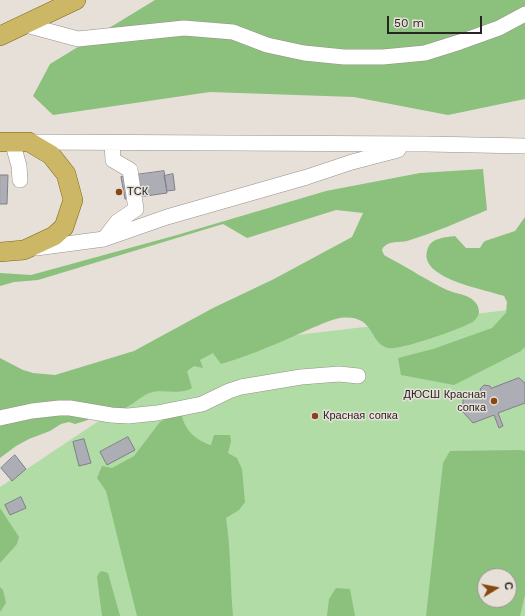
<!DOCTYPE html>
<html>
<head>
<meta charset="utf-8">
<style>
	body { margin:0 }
	#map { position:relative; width:525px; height:616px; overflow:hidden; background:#e6e0d8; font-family:"Work Sans",sans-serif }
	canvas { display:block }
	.north { position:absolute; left:477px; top:568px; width:40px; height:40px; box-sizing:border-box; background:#e6e0d8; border:1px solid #9a958f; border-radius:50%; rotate:80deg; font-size:11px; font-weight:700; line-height:16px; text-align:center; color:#272522 }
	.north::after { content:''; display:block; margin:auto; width:14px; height:18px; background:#884711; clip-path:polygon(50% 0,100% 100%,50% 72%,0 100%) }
	.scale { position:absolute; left:387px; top:16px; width:95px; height:18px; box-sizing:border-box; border:2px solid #272522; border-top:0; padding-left:5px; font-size:12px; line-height:14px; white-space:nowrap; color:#272522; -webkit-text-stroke:3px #e6e0d8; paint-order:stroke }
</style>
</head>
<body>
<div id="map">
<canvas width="525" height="616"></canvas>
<div class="north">С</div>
<div class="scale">50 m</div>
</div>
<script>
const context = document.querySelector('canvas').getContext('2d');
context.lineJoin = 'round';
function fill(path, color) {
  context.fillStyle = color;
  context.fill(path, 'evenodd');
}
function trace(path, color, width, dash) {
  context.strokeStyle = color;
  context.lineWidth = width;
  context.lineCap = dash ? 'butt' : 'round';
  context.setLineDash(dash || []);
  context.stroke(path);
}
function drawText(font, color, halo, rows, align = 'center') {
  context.font = font + ' "Work Sans",sans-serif';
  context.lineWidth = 3;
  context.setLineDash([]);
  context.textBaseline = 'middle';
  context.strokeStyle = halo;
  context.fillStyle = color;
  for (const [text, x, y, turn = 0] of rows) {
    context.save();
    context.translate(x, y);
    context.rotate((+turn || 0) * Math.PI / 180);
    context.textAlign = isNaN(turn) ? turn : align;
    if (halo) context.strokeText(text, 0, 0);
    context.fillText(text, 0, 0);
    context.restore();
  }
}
const green = new Path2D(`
	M 525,308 L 525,616 L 0,616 L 0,487 L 212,345 ZM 485,576 L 509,576 L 509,600 L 485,600 Z`);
const forest = new Path2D(`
	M 155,0 L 525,0 L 525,99 L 448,115 L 354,97 L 210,92 L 53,115 L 33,96 L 50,64 Z
	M 483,169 L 487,210 C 461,221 434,233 407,241 C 399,243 386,240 382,250 L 384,255 L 391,259 C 410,269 428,281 447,290 C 456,294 468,294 475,302 C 478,305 479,309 479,313 C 478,316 476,319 474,321 C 465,328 398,351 388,348 C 368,343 376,314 340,318 C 328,320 304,332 292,337 C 269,347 245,357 221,364 L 213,353 L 200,360 L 203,368 L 194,366 L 187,371 L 192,388 C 179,396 163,388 149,393 C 140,397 128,409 119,410 C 109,412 102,405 92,404 L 88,420 L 75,424 L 69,422 L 61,424 L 50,431 L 29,439 L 16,446 L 0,458 L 0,358 L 23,370 L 33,373 L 55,375 L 134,351 L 213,308 L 274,279 L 352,237 L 363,213 L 336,210 L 247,238 L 223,224 L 38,280 L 14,282 L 0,286 L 0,273 L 31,275 L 177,235 L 326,191 L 420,173 Z
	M 525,217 L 525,347 L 521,351 L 454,385 L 401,375 L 398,358 L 433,349 L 492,328 L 506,313 L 507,302 L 504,296 C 484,289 415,278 428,248 C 431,238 447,237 455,236 L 466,248 L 480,248 L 483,243 L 485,241 L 515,231 Z
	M 175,414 L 182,415 C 184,430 197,441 211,445 L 214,435 L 230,435 L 231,441 L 228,453 L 237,458 L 242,469 L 245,502 L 239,510 L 226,518 C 231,550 230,583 233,616 L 137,616 L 106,491 L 97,478 L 102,466 L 112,468 L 134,456 L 160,422 Z
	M 520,450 L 525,451 L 525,595 L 520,616 L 426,616 L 443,463 L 450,451 ZM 485,576 L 509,576 L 509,600 L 485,600 Z
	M 0,508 L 19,537 L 17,544 L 0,563 Z
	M 102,571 L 108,573 L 120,616 L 102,616 L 97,577 L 99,573 Z
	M 0,587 L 3,590 L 6,603 L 0,612 Z
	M 336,588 L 350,589 L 355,616 L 327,616 L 329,599 Z`);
const building = new Path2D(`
	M 164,171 L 167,193 L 125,199 L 121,177 Z
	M 173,174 L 175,190 L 167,191 L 164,176 Z
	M 0,175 L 8,175 L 7,204 L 0,204 Z
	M 519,378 L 525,383 L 525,403 L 498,413 L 503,426 L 499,428 L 494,415 L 473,423 L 463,412 L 463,398 L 481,392 L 480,389 L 484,385 L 490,386 L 491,388 Z
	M 128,437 L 135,450 L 107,465 L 100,452 Z
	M 84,439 L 91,463 L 79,466 L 73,442 Z
	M 15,455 L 26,469 L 12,481 L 1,468 Z
	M 21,497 L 26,508 L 10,515 L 5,505 Z`);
const minor = new Path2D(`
	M 26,25 L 78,39 L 184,28 L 233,32 L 267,45 L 304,53 L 344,57 L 383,57 L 425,53 L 460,42 L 499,28 L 525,14
	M 12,141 L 19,166 L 20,180
	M 29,142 L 427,144 L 525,146
	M 104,239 L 117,222 L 136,209 L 130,170 L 113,160 L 112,143
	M 36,248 L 104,239 L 167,217 L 307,177 L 352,162 L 398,150
	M 0,418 L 32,411 L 59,408 L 70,408 L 111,415 L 128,416 L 157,413 L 202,404 L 229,391 L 241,387 L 301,377 L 339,374 L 358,376`);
const major = new Path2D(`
	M 0,36 L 76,0
	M 0,142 L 29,142 L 51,155 L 66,174 L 73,200 L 64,227 L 54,236 L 24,250 L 0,252`);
const markers = [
	[119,192,4,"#884711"],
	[494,401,4,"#884711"],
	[315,416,4,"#884711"]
];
const poiNames = [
	["ТСК",127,192],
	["ДЮСШ Красная",486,395,"right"],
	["сопка",486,408,"right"],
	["Красная сопка",323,416]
];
fill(green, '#b1dca6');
fill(forest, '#8bc07d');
fill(building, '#acadb5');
trace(building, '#7f8088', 1);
trace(minor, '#97918a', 16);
trace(major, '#7c650c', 20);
trace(minor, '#fff', 15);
trace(major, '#ccb766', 19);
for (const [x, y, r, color] of markers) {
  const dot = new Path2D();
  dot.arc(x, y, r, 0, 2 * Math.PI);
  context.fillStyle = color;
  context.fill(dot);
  trace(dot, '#e6e0d8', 1.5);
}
drawText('11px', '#272522', '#e6e0d8', poiNames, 'left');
</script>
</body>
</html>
